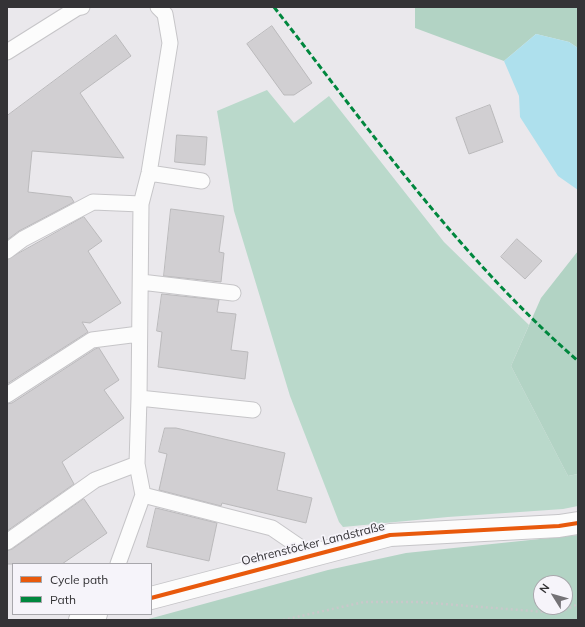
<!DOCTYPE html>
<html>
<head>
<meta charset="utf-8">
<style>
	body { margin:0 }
	#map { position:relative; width:585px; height:627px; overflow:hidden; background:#eae8ec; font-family:Mulish,sans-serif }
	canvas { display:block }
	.frame { position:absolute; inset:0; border:8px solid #343336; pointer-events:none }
	.legend { position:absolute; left:12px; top:563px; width:140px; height:52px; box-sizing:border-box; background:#f6f4fa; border:1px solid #a8a7ac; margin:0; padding:5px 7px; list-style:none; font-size:12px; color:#343336 }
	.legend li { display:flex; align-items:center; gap:8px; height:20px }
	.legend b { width:20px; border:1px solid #a8a7ac }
	.north { position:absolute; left:533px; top:575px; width:40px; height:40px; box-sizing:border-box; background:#f6f4fa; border:1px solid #a8a7ac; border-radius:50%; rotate:307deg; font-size:11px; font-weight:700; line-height:16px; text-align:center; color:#343336 }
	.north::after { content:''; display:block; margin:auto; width:14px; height:18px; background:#747276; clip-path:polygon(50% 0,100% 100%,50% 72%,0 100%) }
</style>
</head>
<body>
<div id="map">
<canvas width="585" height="627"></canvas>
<div class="frame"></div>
<ul class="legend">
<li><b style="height:5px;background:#e8590c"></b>Cycle path</li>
<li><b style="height:5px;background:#00873e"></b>Path</li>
</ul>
<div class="north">N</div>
</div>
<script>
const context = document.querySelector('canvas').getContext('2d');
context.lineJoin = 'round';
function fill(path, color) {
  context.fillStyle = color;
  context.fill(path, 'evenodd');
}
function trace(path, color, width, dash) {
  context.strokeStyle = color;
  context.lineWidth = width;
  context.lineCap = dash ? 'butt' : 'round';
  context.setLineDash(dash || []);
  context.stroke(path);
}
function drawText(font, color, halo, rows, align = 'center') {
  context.font = font + ' Mulish,sans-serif';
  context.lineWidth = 3.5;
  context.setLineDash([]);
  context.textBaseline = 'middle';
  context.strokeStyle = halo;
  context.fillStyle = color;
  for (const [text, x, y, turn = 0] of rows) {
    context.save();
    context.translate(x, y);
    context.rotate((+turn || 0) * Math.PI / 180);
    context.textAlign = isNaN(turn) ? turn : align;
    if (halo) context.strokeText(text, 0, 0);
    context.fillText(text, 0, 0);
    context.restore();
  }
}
const green = new Path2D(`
	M 267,90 L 294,123 L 329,96 L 444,242 L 529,325 L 511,366 L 568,476 L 578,474 L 578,506 L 563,509 L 448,517 L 343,527 L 339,522 L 290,396 L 234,211 L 217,111 Z`);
const forest = new Path2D(`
	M 415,7 L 578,7 L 578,48 L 569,42 L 536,34 L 504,61 L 415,28 Z
	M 578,251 L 578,474 L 568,476 L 511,366 L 541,298 Z
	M 578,535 L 578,620 L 145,620 L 328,570 L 406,553 ZM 541,583 L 565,583 L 565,607 L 541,607 Z`);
const water = new Path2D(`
	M 536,34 L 569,42 L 578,48 L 578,190 L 558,176 L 520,117 L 519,96 L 504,61 Z`);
const building = new Path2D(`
	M 272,26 L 312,83 L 294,95 L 284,95 L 247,44 Z
	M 116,35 L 131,56 L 80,93 L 124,158 L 32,151 L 28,192 L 71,197 L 74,202 L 19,231 L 7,240 L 7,116 Z
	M 490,105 L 503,142 L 469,154 L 456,118 Z
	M 177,135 L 207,137 L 205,165 L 175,162 Z
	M 171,209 L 224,216 L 219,252 L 224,253 L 221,282 L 164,276 Z
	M 84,217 L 102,241 L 88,251 L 121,303 L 90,323 L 82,322 L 88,332 L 7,384 L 7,260 Z
	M 517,239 L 542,261 L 525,279 L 501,257 Z
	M 162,294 L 219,300 L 217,312 L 236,314 L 231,350 L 248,352 L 245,379 L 158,367 L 162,332 L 157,331 Z
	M 99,348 L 119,380 L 104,390 L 124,418 L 62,462 L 74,484 L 7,531 L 7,404 L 12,403 L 95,349 Z
	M 165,428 L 176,428 L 285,453 L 277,490 L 312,498 L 306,523 L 222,503 L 221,506 L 159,490 L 167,454 L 159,452 Z
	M 84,499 L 107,533 L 62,564 L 7,564 L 7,551 L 12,549 Z
	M 156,508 L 217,523 L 209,561 L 147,547 Z`);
const path = new Path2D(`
	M 283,620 L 364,602 L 418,602 L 558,613 L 578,604`);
const service = new Path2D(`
	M 7,52 L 77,8 L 82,7
	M 149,173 L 202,181
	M 7,251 L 23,239 L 93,202 L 141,204
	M 141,282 L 233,293
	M 7,395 L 92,340 L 139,334
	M 139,398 L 253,410
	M 143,495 L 272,528 L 310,554
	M 7,542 L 95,480 L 137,464
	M 118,564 L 143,495 L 137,464 L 139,398 L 141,204 L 149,173 L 170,43 L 165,14 L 158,7`);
const minor = new Path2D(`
	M 151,598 L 390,535 L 559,526 L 578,523
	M 80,620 L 96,614`);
const quiet = new Path2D(`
	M 274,7 C 369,129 460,258 578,361`);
const cycleway = new Path2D(`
	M 151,598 L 390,535 L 559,526 L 578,523`);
const streetNames = [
	["Oehrenstöcker Landstraße",313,544,-14]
];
fill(green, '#bad9cb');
fill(forest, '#b2d3c4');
fill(water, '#aee0ed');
fill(building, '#d1cfd2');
trace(building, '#bab9bb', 1);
trace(service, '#c6c5c8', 17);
trace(minor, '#c6c5c8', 24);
trace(path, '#c9c8ca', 2.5, [2, 3]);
trace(service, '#fcfcfc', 15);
trace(minor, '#fcfcfc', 22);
trace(quiet, '#00873e', 3, [6, 3]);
trace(cycleway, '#e8590c', 4);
drawText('12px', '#343336', '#f6f4fa', streetNames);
</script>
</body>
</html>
